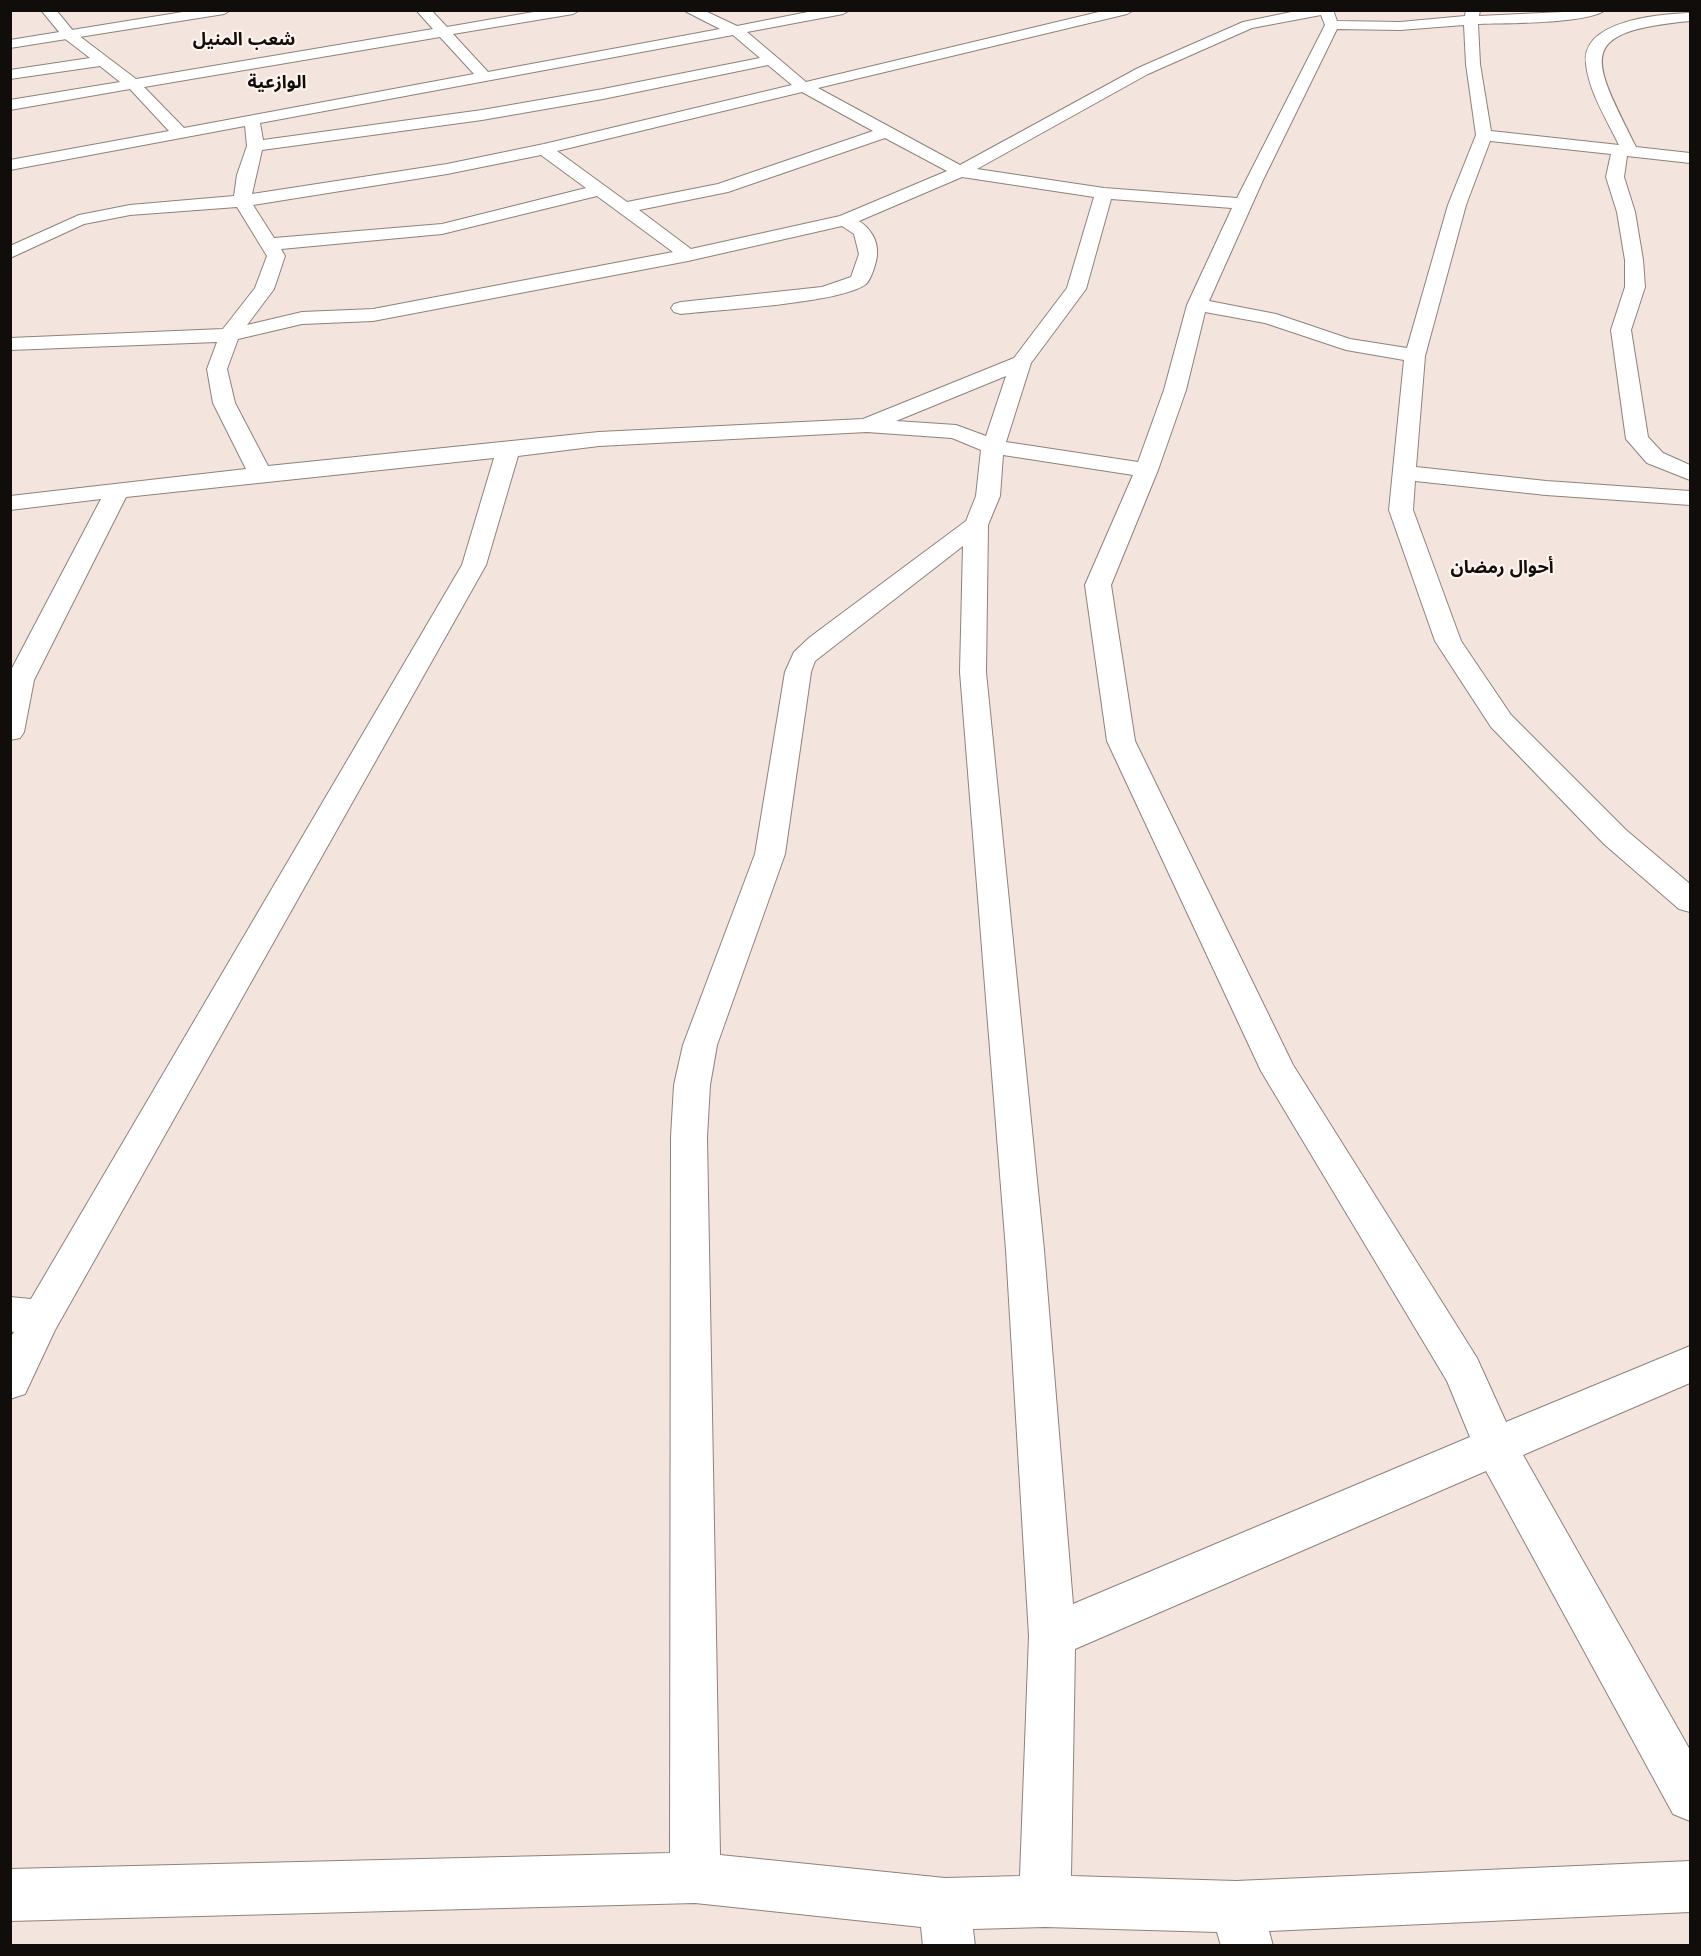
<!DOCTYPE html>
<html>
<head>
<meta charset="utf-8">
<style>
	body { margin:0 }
	#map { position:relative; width:1701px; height:1956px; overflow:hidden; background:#f3e5dd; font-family:Quicksand,sans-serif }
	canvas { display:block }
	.frame { position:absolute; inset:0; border:12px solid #110d0a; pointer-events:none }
</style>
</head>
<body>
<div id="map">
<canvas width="1701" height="1956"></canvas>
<div class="frame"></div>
</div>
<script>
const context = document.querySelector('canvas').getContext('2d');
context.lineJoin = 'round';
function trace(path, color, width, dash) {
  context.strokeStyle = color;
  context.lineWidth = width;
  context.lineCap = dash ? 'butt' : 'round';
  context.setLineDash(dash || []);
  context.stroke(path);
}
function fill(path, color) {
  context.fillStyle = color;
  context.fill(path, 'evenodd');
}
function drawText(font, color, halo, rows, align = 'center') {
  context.font = font + ' Quicksand,"Noto Sans Arabic",sans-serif';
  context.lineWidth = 4.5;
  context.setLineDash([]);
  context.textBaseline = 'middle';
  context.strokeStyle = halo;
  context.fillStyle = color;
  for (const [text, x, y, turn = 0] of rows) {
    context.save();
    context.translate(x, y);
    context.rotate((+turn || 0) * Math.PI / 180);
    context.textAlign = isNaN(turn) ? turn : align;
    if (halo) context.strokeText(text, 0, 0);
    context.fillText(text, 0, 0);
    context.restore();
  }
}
const minor = new Path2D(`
	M 41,10 L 56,10 L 74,32 L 136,79 L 433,29 L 416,10 L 431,10 L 447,27 L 545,10 L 580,10 L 573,14 L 453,34 L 488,72 L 720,29 L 683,10 L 703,10 L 737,26 L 818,10 L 850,10 L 843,14 L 747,32 L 806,82 L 1107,10 L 1134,10 L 1127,14 L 818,88 L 960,165 L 1138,68 L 1243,22 L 1301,10 L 1333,10 L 1337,21 L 1400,22 L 1465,16 L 1466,10 L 1480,10 L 1479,16 L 1605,10 C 1588,24 1503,23 1478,24 L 1480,64 L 1491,131 L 1619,145 C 1607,120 1589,92 1586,64 C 1580,20 1661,14 1690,13 L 1690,21 C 1573,32 1592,58 1636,147 L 1690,153 L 1690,163 L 1627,156 L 1624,177 L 1635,212 L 1643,260 L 1645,287 L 1631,330 L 1648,437 L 1663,453 L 1690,465 L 1690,480 L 1647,463 L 1626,439 L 1611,330 L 1625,287 L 1625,260 L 1617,212 L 1606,177 L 1611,154 L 1490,141 L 1466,205 L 1425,356 L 1416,467 L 1546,481 L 1690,491 L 1690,505 L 1546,495 L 1415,481 L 1413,510 L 1461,641 L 1511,715 L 1626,830 L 1690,884 L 1690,912 L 1679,909 L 1604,844 L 1491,727 L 1435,641 L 1389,510 L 1404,360 L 1346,350 L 1265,323 L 1205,312 L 1186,390 L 1158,470 L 1111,585 L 1135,741 L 1293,1065 L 1477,1358 L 1506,1422 L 1690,1346 L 1690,1383 L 1523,1455 L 1690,1750 L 1690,1821 L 1673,1814 L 1486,1471 L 1075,1649 L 1071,1876 L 1236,1881 L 1690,1861 L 1690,1912 L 1269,1931 L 1273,1946 L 1221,1946 L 1217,1932 L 1045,1927 L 973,1929 L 975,1946 L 923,1946 L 921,1927 L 695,1903 L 10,1921 L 10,1869 L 670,1853 L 671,1137 L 674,1085 L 683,1045 L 755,854 L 785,672 L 794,652 L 810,637 L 966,521 L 976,496 L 981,450 L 952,438 L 867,432 L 599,446 L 518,456 L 486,565 L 55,1330 L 25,1394 L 10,1399 L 10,1338 L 14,1332 L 10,1331 L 10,1297 L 31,1299 L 462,565 L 494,458 L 126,497 L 34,680 L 24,732 L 20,738 L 10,740 L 10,672 L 101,499 L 10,510 L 10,496 L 246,469 L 213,403 L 207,369 L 217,342 L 10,350 L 10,338 L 223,329 L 255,288 L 267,256 L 237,207 L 130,215 L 84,224 L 10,258 L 10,246 L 79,215 L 130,205 L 234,196 L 237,175 L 247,146 L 245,126 L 10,170 L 10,160 L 169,131 L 130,89 L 10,110 L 10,100 L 120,82 L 100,66 L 10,79 L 10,70 L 90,58 L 64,38 ZM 1321,15 L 1325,25 L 1237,198 L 1104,188 L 977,169 L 1148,74 L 1252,28 ZM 1464,25 L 1466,64 L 1476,135 L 1448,205 L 1407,348 L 1350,339 L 1276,314 L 1209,301 L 1263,180 L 1337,29 L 1400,30 ZM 733,35 L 760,58 L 603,89 L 482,110 L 263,140 L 260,123 ZM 440,37 L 474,74 L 184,128 L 144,87 ZM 768,65 L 792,85 L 544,144 L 447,164 L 252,194 L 262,150 L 482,120 L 603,99 ZM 802,92 L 873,131 L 718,184 L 627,202 L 557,151 ZM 885,138 L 947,171 L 840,216 L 691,249 L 639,210 L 728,192 ZM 541,155 L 586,188 L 442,224 L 274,238 L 253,205 L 447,174 ZM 962,177 L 1094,197 L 1067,288 L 1014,358 L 863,419 L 599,432 L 268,466 L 235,403 L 227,369 L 238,339 L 302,324 L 373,321 L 688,261 L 842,226 L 854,234 L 859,254 L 851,277 L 822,287 L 681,302 L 674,304 L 671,308 L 674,312 L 681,314 C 716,310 843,303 866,284 C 871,280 877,261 877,254 C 878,240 870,228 859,221 ZM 597,196 L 673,252 L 373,309 L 302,312 L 247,325 L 274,289 L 285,256 L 281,249 L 442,234 ZM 1111,199 L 1232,208 L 1187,305 L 1164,390 L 1138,462 L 1006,442 L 1031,363 L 1086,289 ZM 1006,376 L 986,436 L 956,425 L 896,421 ZM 1003,455 L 1133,475 L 1085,585 L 1107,741 L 1261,1071 L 1447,1381 L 1470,1437 L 1073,1604 L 1044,1250 L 986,672 L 988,525 L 1000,496 ZM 963,546 L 960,672 L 1006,1250 L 1029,1636 L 1020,1876 L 945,1878 L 720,1855 L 707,1137 L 710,1085 L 717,1045 L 785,854 L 811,672 L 815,661 Z`);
const major = new Path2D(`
	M 195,10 L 231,10 L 224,14 L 10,48 L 10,40 Z`);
const farDistrictnames = [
	["شعب المنيل",244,40],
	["الوازعية",277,83],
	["أحوال رمضان",1502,568]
];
trace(minor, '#8e827a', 2);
trace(major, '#8e827a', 2);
fill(minor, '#fff');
fill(major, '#fff');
drawText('bold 18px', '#110d0a', '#fef3ed', farDistrictnames);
</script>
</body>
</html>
